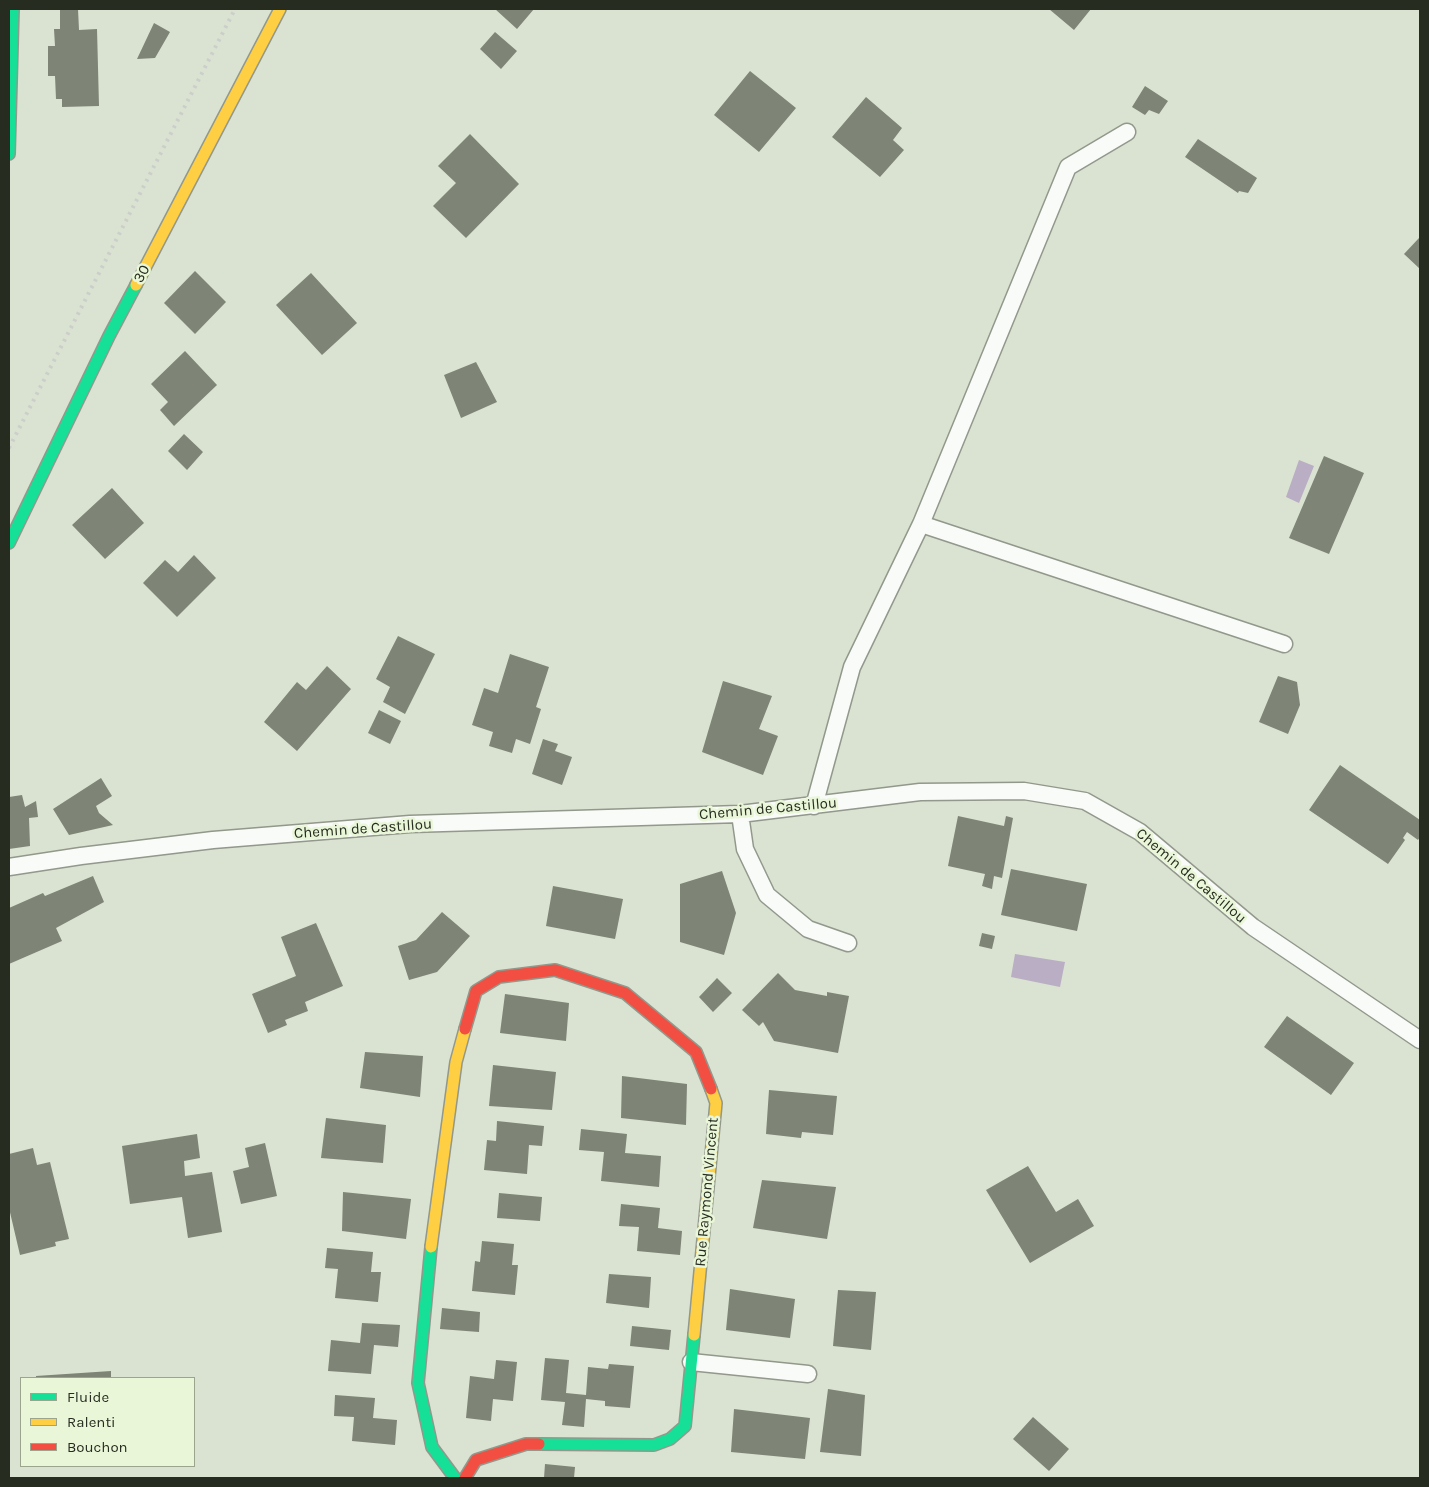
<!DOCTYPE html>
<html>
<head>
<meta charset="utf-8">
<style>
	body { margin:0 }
	#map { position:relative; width:1429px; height:1487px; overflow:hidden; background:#dae2d1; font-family:Karla,sans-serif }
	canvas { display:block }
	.frame { position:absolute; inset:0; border:10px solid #272c20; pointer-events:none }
	.legend { position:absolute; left:20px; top:1377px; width:175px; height:90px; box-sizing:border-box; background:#e9f6d8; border:1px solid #9ba58e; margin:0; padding:6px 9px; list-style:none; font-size:15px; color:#272c20 }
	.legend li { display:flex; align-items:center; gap:10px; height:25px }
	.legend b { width:25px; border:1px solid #9ba58e }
</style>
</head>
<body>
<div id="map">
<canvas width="1429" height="1487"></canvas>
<div class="frame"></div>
<ul class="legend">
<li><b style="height:6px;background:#16e098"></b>Fluide</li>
<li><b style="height:6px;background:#ffcf43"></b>Ralenti</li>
<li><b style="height:6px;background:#f24e42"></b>Bouchon</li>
</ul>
</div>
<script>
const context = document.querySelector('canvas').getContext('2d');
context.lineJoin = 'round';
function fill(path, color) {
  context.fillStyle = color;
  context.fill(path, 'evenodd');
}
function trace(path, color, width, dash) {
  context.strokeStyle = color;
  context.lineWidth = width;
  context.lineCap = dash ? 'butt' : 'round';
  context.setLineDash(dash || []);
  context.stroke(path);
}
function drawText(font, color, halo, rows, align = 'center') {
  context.font = font + ' Karla,sans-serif';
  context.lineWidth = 5;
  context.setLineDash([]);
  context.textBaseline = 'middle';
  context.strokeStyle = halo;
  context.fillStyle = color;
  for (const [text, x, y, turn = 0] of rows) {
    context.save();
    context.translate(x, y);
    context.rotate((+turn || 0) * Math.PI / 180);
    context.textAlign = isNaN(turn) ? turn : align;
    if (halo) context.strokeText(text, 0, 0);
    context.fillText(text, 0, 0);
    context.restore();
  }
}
const water = new Path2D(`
	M 1299,460 L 1314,466 L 1299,503 L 1286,497 Z
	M 1015,954 L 1065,962 L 1060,987 L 1011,977 Z`);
const building = new Path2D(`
	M 60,9 L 78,9 L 79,30 L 97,29 L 99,106 L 62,107 L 62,99 L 56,99 L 55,76 L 48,76 L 48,46 L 55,46 L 54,29 L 60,29 Z
	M 495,9 L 534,9 L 517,29 Z
	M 1049,9 L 1091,9 L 1074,30 Z
	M 154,23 L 170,32 L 155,58 L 137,59 Z
	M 495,32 L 517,51 L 501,69 L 480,49 Z
	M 750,71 L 796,108 L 759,152 L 714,115 Z
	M 1145,86 L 1168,101 L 1159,114 L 1149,110 L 1145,115 L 1132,107 Z
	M 866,97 L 902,128 L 893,140 L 904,150 L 880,177 L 832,137 Z
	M 470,134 L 519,184 L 466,238 L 433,206 L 456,183 L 438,166 Z
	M 1198,139 L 1257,178 L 1248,193 L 1239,191 L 1238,193 L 1185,157 Z
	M 1419,238 L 1420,239 L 1420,269 L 1404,254 Z
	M 195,271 L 226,302 L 195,334 L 164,303 Z
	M 311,273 L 357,323 L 322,355 L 276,305 Z
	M 185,351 L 217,385 L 174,426 L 160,410 L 168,402 L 151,384 Z
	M 476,362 L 497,402 L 461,418 L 444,375 Z
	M 184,434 L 203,452 L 187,470 L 168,451 Z
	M 1324,456 L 1364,473 L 1329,554 L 1289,538 Z
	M 112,488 L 144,523 L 105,559 L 72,525 Z
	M 194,555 L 216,578 L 177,617 L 143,583 L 165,560 L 178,572 Z
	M 398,636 L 435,654 L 405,714 L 383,702 L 390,687 L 376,679 Z
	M 510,654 L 549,667 L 536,707 L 541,709 L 530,744 L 516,739 L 512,753 L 489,746 L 493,732 L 472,725 L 484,688 L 498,693 Z
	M 327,666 L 351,689 L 297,751 L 264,722 L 297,682 L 306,690 Z
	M 1278,676 L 1297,682 L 1300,705 L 1288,734 L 1259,722 Z
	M 723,681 L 772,696 L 759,729 L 778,736 L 763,775 L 702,752 Z
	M 379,710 L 401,721 L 390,744 L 368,733 Z
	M 543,739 L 558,744 L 555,751 L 572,757 L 562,785 L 532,774 Z
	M 1340,765 L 1420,820 L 1420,837 L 1418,840 L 1407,832 L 1403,838 L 1405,840 L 1388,864 L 1309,810 Z
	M 101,778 L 112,796 L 96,806 L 99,813 L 113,825 L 69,835 L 53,809 Z
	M 22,795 L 25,807 L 36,801 L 38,817 L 29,818 L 30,846 L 9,849 L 9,797 Z
	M 958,816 L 1004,826 L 1006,816 L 1013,818 L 1002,878 L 994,876 L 992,889 L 982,886 L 985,874 L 948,866 Z
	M 1011,869 L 1087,884 L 1077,931 L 1001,915 Z
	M 722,871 L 736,913 L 724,955 L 680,942 L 680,884 Z
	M 93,876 L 104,902 L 56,928 L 62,941 L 9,964 L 9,908 L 43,893 L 45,896 Z
	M 553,886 L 623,899 L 615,939 L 546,926 Z
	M 442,912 L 470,936 L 437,972 L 409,980 L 398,946 L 416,940 Z
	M 316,923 L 343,986 L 305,1002 L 308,1011 L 285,1020 L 287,1025 L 268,1033 L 252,994 L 296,976 L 281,937 Z
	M 982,933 L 995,936 L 992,949 L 979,946 Z
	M 778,973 L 795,990 L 827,996 L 827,992 L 849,996 L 838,1053 L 774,1041 L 763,1022 L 759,1026 L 742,1010 Z
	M 717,978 L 732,993 L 713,1012 L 699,997 Z
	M 505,994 L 569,1003 L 566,1041 L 500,1033 Z
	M 1287,1016 L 1354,1063 L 1331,1095 L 1264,1047 Z
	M 365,1052 L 423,1056 L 420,1097 L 360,1088 Z
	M 493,1065 L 556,1072 L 552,1110 L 489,1106 Z
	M 622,1076 L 687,1084 L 686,1125 L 621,1118 Z
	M 769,1090 L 837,1096 L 833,1135 L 802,1132 L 801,1138 L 766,1134 Z
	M 326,1118 L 386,1125 L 383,1163 L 321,1158 Z
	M 497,1121 L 544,1126 L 542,1146 L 529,1145 L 527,1174 L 484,1170 L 487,1140 L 496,1141 Z
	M 581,1129 L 627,1134 L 625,1153 L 661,1156 L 659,1187 L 601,1181 L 604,1152 L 579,1150 Z
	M 197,1134 L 200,1158 L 184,1161 L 185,1176 L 212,1172 L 222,1232 L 188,1238 L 182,1197 L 130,1204 L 122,1146 Z
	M 265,1143 L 277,1196 L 241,1204 L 233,1171 L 249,1167 L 245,1148 Z
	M 33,1148 L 37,1165 L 50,1162 L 69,1239 L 55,1242 L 56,1246 L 20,1255 L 9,1208 L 9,1154 Z
	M 1028,1166 L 1056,1212 L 1078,1199 L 1094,1226 L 1030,1263 L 986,1190 Z
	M 762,1180 L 836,1187 L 827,1239 L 753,1228 Z
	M 343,1192 L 411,1199 L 406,1239 L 342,1231 Z
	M 499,1193 L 542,1197 L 540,1221 L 497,1218 Z
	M 621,1204 L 660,1208 L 658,1228 L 682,1231 L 680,1255 L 637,1251 L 639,1227 L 619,1226 Z
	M 482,1241 L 514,1244 L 512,1265 L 518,1265 L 515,1295 L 472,1291 L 475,1261 L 480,1262 Z
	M 327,1248 L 373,1252 L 371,1272 L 381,1272 L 378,1302 L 335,1298 L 338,1269 L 325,1268 Z
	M 609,1274 L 651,1277 L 649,1308 L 606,1303 Z
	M 730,1289 L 795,1299 L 790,1338 L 726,1330 Z
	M 838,1290 L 876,1292 L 871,1350 L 833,1346 Z
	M 442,1308 L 480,1312 L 479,1332 L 440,1329 Z
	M 362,1323 L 400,1325 L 398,1347 L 374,1345 L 371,1374 L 328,1371 L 331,1340 L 360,1343 Z
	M 632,1326 L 671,1330 L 669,1350 L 630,1346 Z
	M 545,1358 L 569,1360 L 566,1393 L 586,1395 L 588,1367 L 608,1369 L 609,1364 L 634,1366 L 630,1408 L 605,1406 L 605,1401 L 586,1399 L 584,1427 L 562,1425 L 565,1402 L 541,1400 Z
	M 496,1360 L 517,1362 L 513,1401 L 493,1399 L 491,1421 L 466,1418 L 470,1376 L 494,1379 Z
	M 111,1371 L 111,1378 L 36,1378 L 36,1376 Z
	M 828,1389 L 865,1395 L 861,1456 L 820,1452 Z
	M 335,1395 L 375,1398 L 373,1418 L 397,1420 L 395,1445 L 352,1441 L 354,1417 L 334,1416 Z
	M 734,1409 L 810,1418 L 805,1459 L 731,1452 Z
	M 1033,1417 L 1069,1449 L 1049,1471 L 1013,1439 Z
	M 545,1464 L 575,1467 L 574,1478 L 544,1478 Z`);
const lane = new Path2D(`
	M 921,524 L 1284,644
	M 814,806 L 852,667 L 921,524 L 1068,167 L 1127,132
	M 740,814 L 745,849 L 767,895 L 808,929 L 848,943
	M 9,867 L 81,856 L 213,840 L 410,824 L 740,814 L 920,792 L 1024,791 L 1085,801 L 1140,832 L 1253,927 L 1420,1040
	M 691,1362 L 808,1374`);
const fast = new Path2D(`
	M 9,154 L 13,9
	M 9,543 L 109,336 L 136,285
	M 431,1247 L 418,1383 L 432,1447 L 455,1478
	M 539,1444 L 654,1445 L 670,1439 L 685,1426 L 694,1335`);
const slow = new Path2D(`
	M 136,285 L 280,9
	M 431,1247 L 456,1062 L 465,1029
	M 694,1335 L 716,1103 L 711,1089`);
const jam = new Path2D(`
	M 465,1029 L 476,991 L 499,977 L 555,970 L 625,993 L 696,1052 L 711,1089
	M 465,1478 L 476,1460 L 526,1444 L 539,1444`);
const rail = new Path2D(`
	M 9,448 L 235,9`);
const streetNames = [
	["30",142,274,-62],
	["Chemin de Castillou",768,809,-5],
	["Chemin de Castillou",363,829,-4],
	["Chemin de Castillou",1191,876,40],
	["Rue Raymond Vincent",707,1192,-85]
];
fill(water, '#b9aec4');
fill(building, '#7e8476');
trace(lane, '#92988b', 19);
trace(fast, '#92988b', 14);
trace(slow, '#92988b', 14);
trace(jam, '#92988b', 14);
trace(lane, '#f9fbf8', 16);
trace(fast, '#16e098', 11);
trace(slow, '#ffcf43', 11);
trace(jam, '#f24e42', 11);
trace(rail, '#cccec9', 4, [2.5, 5]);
drawText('15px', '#272c20', '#e9f6d8', streetNames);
</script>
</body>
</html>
